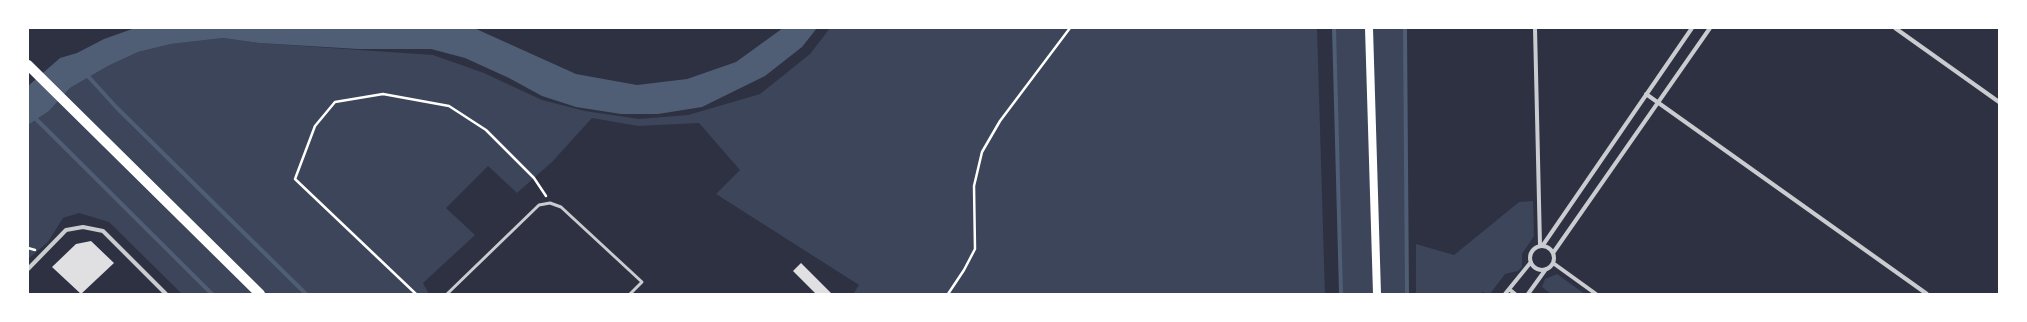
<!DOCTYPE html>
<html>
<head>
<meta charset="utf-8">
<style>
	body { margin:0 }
	#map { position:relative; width:2027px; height:322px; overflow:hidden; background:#2d3142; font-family:"PT Serif",serif }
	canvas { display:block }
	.frame { position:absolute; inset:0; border:29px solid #fff; pointer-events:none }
</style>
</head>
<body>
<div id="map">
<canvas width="2027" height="322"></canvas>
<div class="frame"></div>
</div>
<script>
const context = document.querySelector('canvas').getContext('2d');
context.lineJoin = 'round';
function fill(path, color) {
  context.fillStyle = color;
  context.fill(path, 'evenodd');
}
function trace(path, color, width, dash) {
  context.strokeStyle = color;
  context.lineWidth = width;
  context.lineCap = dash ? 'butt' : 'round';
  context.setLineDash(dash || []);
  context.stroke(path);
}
const green = new Path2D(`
	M 830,28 L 1317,28 L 1325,294 L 853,294 L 859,285 L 716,194 L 740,170 L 699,123 L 638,126 L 592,118 L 552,162 L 517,193 L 488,166 L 446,208 L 475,235 L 423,283 L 429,294 L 182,294 L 109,222 L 79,213 L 63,218 L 48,242 L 28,259 L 28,125 L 49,111 L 70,88 L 108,66 L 138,52 L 171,44 L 223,38 L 259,43 L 433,55 L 484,73 L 542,100 L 585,111 L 639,119 L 688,115 L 760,94 L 810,54 Z
	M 1334,28 L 1405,28 L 1407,294 L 1341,294 Z
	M 1533,201 L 1534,236 L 1522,254 L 1522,267 L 1518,271 L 1505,274 L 1490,294 L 1482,292 L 1481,294 L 1416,294 L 1416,244 L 1454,255 L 1519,202 Z
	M 1557,274 L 1585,294 L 1551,294 L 1542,287 L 1545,279 Z`);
const water = new Path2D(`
	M 135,28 L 474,28 L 576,74 L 637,85 L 687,79 L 736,62 L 783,28 L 817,28 L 802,47 L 765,76 L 702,107 L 658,114 L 621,114 L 576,107 L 542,96 L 509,78 L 465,58 L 431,49 L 358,49 L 259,43 L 223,38 L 171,44 L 138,52 L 108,66 L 70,88 L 49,111 L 28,125 L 28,86 L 60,58 L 77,53 L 104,39 Z`);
const stream = new Path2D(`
	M 1334,28 L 1341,294
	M 1405,28 L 1407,294
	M 86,74 L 117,108 L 306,294
	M 28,111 L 212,294`);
const building = new Path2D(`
	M 91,241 L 114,263 L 81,294 L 52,267 L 76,244 Z
	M 801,263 L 832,294 L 816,294 L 793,271 Z`);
const path = new Path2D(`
	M 28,248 L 35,250
	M 416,294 L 295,179 L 315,126 L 335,102 L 383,94 L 449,106 L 486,130 L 534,178 L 546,196
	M 948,294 L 964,270 L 975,249 L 974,186 L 982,152 L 1000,121 L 1070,28`);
const service = new Path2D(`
	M 447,294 L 539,205 L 550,203 L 561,207 L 642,282 L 630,294`);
const minor = new Path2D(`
	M 1535,28 L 1540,245
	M 1895,28 L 1999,102
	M 1646,94 L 1927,294
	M 1543,245 L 1692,28
	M1530 258a12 12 0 1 1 24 0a12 12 0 1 1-24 0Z
	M 1553,253 L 1710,28
	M 1553,263 L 1596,294
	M 28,269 L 66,230 L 83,227 L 103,231 L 166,294
	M 1509,289 L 1515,294
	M 1505,294 L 1531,262
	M 1528,294 L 1546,269`);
const secondary = new Path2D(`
	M 1369,28 L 1377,294`);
const primary = new Path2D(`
	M 28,65 L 260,294`);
fill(green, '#3c4559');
fill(water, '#4f5d75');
trace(stream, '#4f5d75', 4);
fill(building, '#e0e0e3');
trace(path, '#fff', 2.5);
trace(service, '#caccd0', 3);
trace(minor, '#caccd0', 4);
trace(secondary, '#fff', 8);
trace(primary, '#fff', 10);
</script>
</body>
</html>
